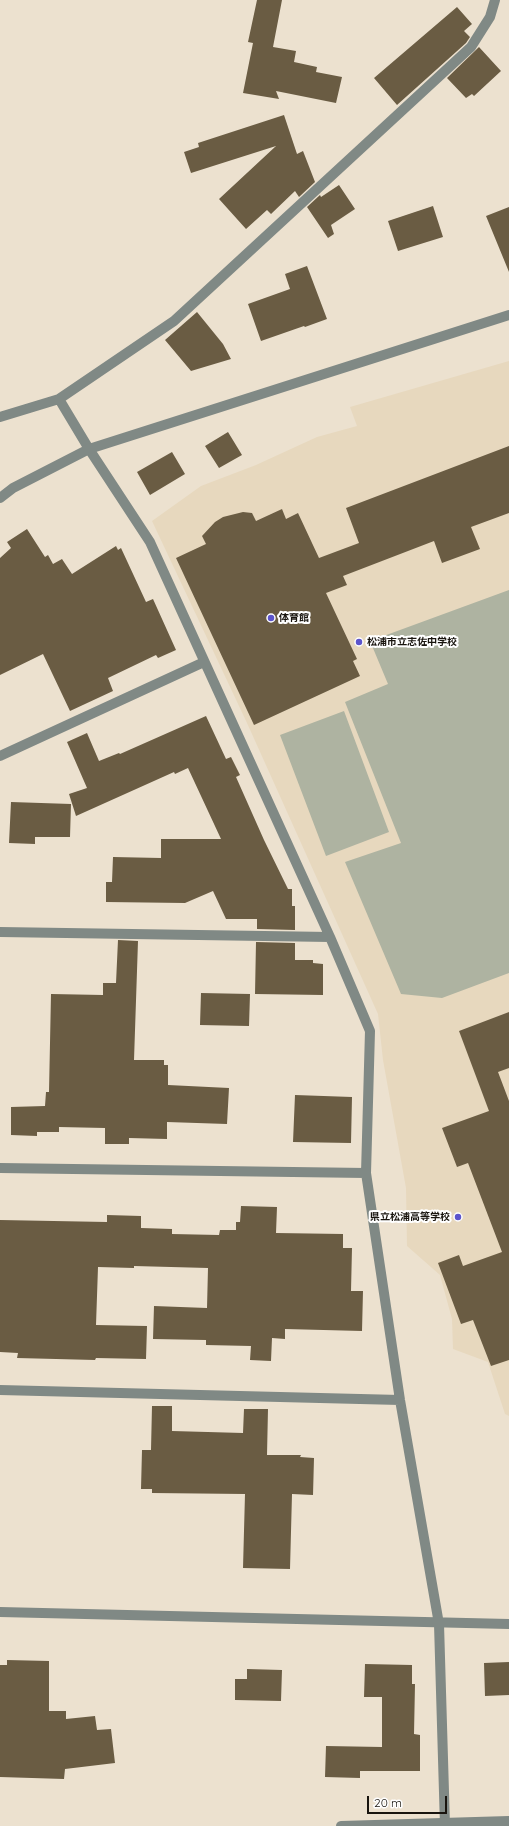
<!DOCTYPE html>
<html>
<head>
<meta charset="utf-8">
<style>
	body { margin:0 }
	#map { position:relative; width:509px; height:1826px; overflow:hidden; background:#ece1cf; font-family:Quicksand,sans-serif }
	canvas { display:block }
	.scale { position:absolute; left:367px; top:1796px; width:80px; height:18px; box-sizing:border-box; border:2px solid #18140e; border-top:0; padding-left:5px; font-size:12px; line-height:14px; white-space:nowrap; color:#18140e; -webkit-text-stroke:3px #fff; paint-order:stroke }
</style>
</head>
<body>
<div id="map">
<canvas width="509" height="1826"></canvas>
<div class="scale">20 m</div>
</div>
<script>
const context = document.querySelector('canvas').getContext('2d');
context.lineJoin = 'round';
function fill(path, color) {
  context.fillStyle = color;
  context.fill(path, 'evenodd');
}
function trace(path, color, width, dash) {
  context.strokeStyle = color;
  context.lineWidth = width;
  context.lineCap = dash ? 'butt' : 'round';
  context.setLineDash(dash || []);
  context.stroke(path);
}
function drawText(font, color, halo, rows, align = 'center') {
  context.font = font + ' Quicksand,"Noto Sans JP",sans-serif';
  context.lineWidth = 4;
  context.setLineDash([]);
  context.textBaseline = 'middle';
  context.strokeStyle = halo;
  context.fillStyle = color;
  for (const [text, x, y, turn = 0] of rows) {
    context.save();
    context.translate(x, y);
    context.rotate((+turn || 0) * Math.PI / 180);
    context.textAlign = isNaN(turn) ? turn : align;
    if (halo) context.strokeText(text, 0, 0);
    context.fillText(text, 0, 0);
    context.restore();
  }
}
const built = new Path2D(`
	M 509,361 L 509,1416 L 505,1414 L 488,1362 L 453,1349 L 452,1319 L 440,1275 L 407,1246 L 406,1188 L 383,1060 L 378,1014 L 247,723 L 152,521 L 201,486 L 256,465 L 317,437 L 357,426 L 350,407 Z`);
const green = new Path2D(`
	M 509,590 L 509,973 L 442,998 L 401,994 L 345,862 L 401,843 L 345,702 L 388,684 L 370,641 Z
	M 344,711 L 389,832 L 326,856 L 280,735 Z`);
const building = new Path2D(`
	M 257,0 L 282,0 L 273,47 L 296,51 L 294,62 L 317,67 L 316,72 L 342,77 L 336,103 L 276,91 L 279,99 L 243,93 L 253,43 L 248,42 Z
	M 457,7 L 472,24 L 464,31 L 470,37 L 466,43 L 397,105 L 374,78 Z
	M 479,47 L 501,71 L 474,96 L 472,94 L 466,98 L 447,78 Z
	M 284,115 L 297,154 L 303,151 L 315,182 L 299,197 L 295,191 L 271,214 L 267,210 L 246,229 L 219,199 L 276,146 L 191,173 L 184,152 L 199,147 L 198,143 Z
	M 339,185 L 355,209 L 331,225 L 334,234 L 328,238 L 307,207 L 320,195 L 321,197 Z
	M 433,206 L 443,237 L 398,251 L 388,221 Z
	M 509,207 L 509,272 L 486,216 Z
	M 307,266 L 327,319 L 305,327 L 304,326 L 261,341 L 248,304 L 290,289 L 285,274 Z
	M 197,312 L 223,344 L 231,359 L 191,371 L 165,340 Z
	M 228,432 L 242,455 L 219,468 L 205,446 Z
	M 509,446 L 509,513 L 471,527 L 480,549 L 442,563 L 434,541 L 343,576 L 347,585 L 326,593 L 357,659 L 353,661 L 360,676 L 254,725 L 176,558 L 206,544 L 202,536 L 215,522 L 223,517 L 243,512 L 252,513 L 256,521 L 282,509 L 286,519 L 298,513 L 319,558 L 359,543 L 346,508 Z
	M 172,452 L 185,474 L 150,495 L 137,472 Z
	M 27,529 L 45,557 L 48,555 L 53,564 L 62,559 L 72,574 L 116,546 L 118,550 L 121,548 L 146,602 L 153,599 L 176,650 L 158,658 L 156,655 L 108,678 L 113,691 L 70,711 L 43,654 L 0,675 L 0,558 L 11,548 L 7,542 Z
	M 206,716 L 226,759 L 231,757 L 240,775 L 236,777 L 264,840 L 288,889 L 292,889 L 292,906 L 295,906 L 295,930 L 257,929 L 257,919 L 226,919 L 213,891 L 185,903 L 106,902 L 106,882 L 112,882 L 113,857 L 161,858 L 161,839 L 221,839 L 188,768 L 175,774 L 174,772 L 76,816 L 69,794 L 87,788 L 67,742 L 87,733 L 99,761 L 119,753 L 120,754 Z
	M 11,802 L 71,804 L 70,837 L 35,837 L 35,844 L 9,843 Z
	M 118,940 L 138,941 L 134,1060 L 164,1060 L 164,1065 L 168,1065 L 168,1085 L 229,1088 L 227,1124 L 167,1122 L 167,1139 L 129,1138 L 129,1144 L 105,1144 L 105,1128 L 59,1127 L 59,1132 L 37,1132 L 37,1136 L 11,1135 L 11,1107 L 45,1106 L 46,1092 L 49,1092 L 51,994 L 103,995 L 103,983 L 116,983 Z
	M 256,942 L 295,943 L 295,960 L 313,960 L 313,963 L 323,964 L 323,995 L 255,994 Z
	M 201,993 L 250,994 L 249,1026 L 200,1025 Z
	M 509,1012 L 509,1068 L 498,1072 L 509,1101 L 509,1360 L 491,1366 L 473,1320 L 461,1324 L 438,1263 L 459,1255 L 463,1266 L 502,1252 L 468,1163 L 457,1167 L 442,1128 L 489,1111 L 459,1031 Z
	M 295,1095 L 352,1097 L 351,1143 L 293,1142 Z
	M 241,1206 L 277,1207 L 276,1233 L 343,1234 L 343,1248 L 352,1248 L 351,1291 L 363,1291 L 362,1331 L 285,1329 L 285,1339 L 272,1338 L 271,1361 L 250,1360 L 251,1346 L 206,1345 L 206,1340 L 153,1339 L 154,1306 L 207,1308 L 208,1268 L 134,1266 L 134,1268 L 98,1267 L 96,1325 L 147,1326 L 146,1359 L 96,1358 L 95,1360 L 17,1358 L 18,1353 L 0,1352 L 0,1220 L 107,1222 L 107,1215 L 141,1216 L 141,1228 L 172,1229 L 172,1234 L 219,1235 L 220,1230 L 236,1230 L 236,1222 L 240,1222 Z
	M 152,1406 L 172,1406 L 172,1431 L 243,1433 L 244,1409 L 268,1409 L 267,1455 L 301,1455 L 300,1457 L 314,1458 L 313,1495 L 292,1494 L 290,1569 L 243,1568 L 245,1494 L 152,1493 L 152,1489 L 141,1489 L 142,1450 L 151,1450 Z
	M 7,1660 L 49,1661 L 49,1711 L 66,1711 L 66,1719 L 95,1716 L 97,1730 L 111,1729 L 115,1763 L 65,1769 L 64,1779 L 0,1777 L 0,1665 L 7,1665 Z
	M 509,1662 L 509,1695 L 485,1696 L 484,1663 Z
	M 365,1664 L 412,1665 L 412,1684 L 415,1684 L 414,1734 L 420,1735 L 420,1771 L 360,1771 L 360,1778 L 325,1777 L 326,1746 L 382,1747 L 382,1697 L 364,1697 Z
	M 247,1669 L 282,1670 L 281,1701 L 235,1700 L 235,1679 L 247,1679 Z`);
const minor = new Path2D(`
	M 59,399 L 89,449 L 150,542 L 330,937 L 370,1031 L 366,1173 L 400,1400 L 439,1624 L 445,1826
	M 0,417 L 59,399 L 174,321 L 471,47 L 490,17 L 495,0
	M 0,756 L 204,662
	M 0,932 L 330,937
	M 0,1168 L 366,1173
	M 0,1390 L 400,1400
	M 0,1612 L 509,1624`);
const tertiary = new Path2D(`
	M 0,498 L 13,488 L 89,449 L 509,315
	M 341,1826 L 509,1821`);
const markers = [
	[271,618,4,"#5c54cc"],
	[359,642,4,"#5c54cc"],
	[458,1217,4,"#5c54cc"]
];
const poiNames = [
	["体育館",279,618],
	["松浦市立志佐中学校",367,642],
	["県立松浦高等学校",450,1217,"right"]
];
fill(built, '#e7d8be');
fill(green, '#aeb3a1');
fill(building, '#6a5c43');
trace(minor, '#808985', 10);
trace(tertiary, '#808985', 10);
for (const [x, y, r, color] of markers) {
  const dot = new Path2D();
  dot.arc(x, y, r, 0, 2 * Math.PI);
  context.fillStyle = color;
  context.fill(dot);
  trace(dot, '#fff', 1.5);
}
drawText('bold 10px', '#18140e', '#fff', poiNames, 'left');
</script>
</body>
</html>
